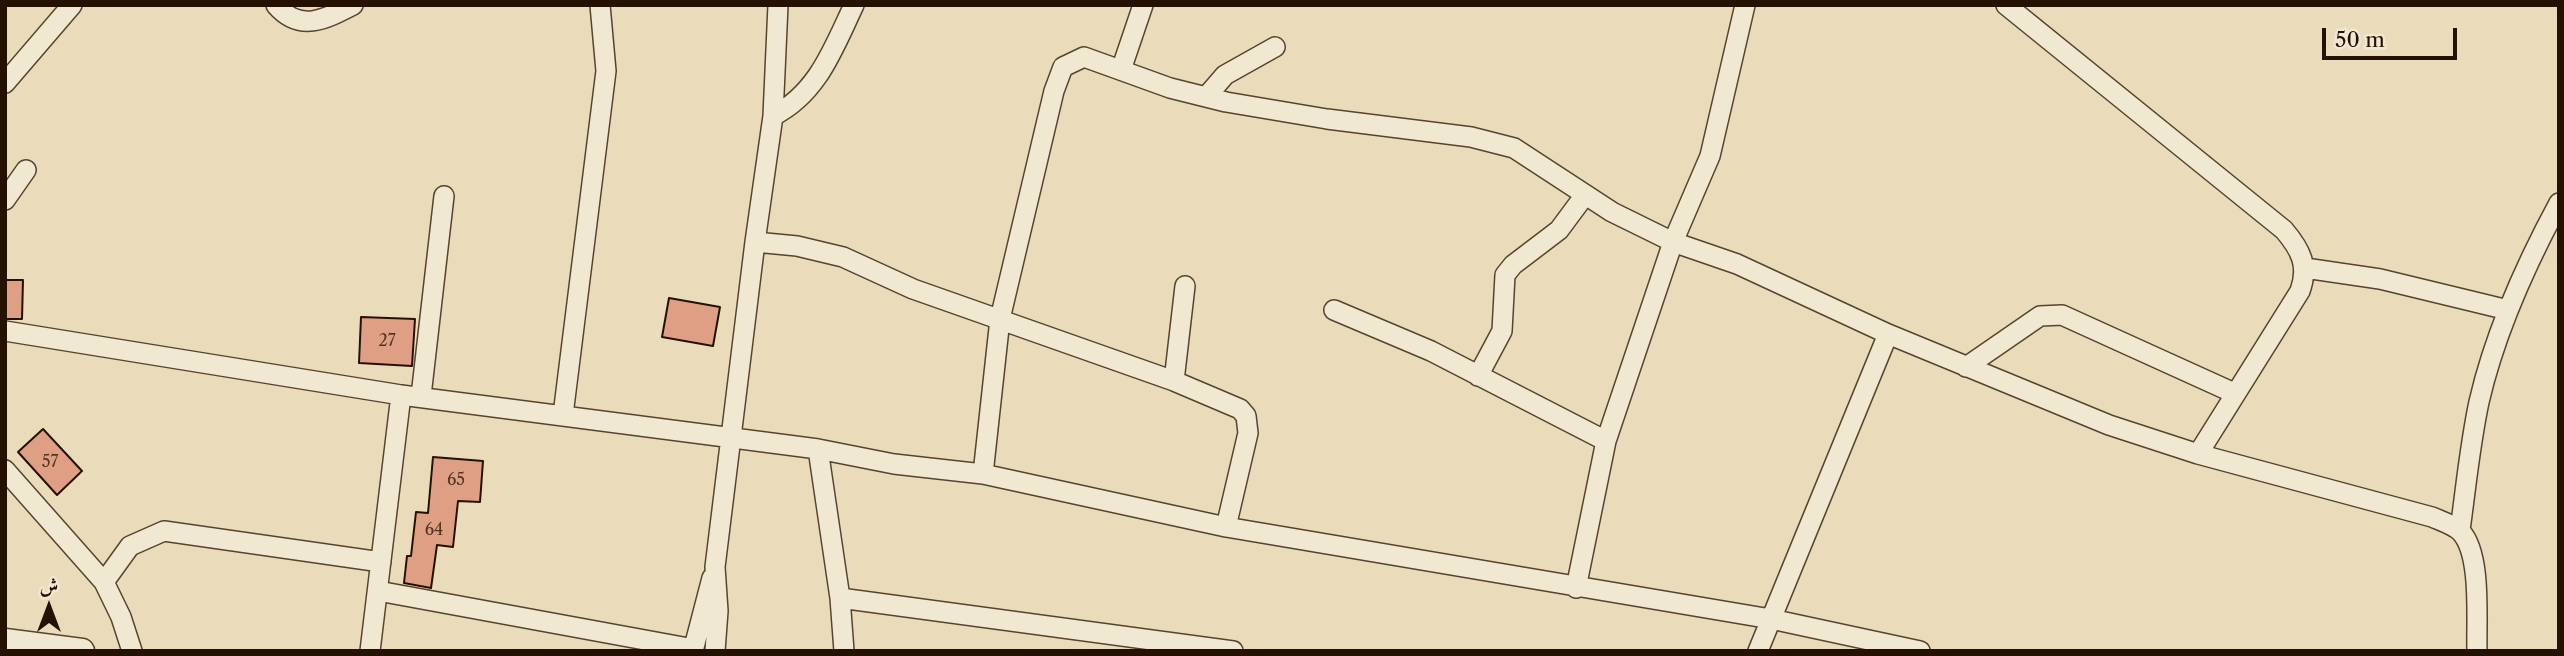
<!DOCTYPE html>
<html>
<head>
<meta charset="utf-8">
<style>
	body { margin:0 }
	#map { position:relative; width:2564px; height:656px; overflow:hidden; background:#eadbba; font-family:"Libre Caslon Text",Amiri,serif }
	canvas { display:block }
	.frame { position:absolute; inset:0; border:7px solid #251100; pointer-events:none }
	.north { position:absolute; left:14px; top:572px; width:70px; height:70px; -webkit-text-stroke:5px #f1e8d2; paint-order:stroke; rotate:0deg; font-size:19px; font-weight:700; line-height:28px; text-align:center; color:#251100 }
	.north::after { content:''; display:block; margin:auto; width:24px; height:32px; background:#251100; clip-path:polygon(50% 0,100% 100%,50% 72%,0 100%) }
	.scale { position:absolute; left:2322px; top:28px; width:135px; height:32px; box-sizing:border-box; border:4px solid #251100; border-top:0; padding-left:9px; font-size:21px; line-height:24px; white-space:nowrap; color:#251100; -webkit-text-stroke:5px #f1e8d2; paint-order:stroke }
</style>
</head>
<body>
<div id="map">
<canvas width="2564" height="656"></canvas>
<div class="frame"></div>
<div class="north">ش</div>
<div class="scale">50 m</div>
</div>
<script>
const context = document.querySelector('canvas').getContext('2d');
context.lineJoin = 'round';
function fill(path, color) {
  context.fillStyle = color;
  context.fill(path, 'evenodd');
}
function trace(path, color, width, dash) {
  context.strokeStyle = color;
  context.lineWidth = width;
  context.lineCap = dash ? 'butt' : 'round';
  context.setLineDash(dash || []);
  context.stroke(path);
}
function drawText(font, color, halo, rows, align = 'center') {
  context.font = font + ' "Libre Caslon Text",serif';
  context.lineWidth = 7;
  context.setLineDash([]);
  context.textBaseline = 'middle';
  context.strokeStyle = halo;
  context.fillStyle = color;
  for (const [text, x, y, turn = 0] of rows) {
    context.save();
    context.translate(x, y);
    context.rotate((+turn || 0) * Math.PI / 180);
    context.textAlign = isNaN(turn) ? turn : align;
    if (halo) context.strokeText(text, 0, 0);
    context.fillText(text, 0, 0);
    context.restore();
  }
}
const building = new Path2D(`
	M 5,280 L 23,280 L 22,319 L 5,319 Z
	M 669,298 L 720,307 L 713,346 L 662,337 Z
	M 361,317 L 415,319 L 412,366 L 359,363 Z
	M 43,429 L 82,471 L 57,495 L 18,452 Z
	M 433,457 L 483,461 L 480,502 L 458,501 L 453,547 L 437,545 L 431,588 L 404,583 L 407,556 L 411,556 L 416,512 L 428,513 Z`);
const minor = new Path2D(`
	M 276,5 C 300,33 326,19 353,5
	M 2006,5 L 2284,230 C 2301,250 2309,266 2300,291 L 2198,454
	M 1121,70 L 1143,5
	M 5,83 L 72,5
	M 1206,97 L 1225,75 L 1275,47
	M 773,116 C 818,93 833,49 854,5
	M 5,200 L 26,170
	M 755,242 L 797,246 L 843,257 L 913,289 L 1174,381 L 1240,409 L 1246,416 L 1248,433 L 1226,527
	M 2305,268 L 2380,279 L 2508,310
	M 1334,310 L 1431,351 L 1606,441
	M 5,331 L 401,395 L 818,449 L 894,464 L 983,474 L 1226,527 L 1771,619 L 1920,651
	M 1966,367 L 2040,316 L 2062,315 L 2234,393
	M 1478,376 L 1502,331 L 1505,275 L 1513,265 L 1559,230 L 1585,195
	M 1174,381 L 1185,286
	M 421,396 L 444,196
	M 563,415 L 606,71 L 600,5
	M 818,449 L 840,598 L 844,651
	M 5,470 L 104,582 L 121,617 L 132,651
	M 983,474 L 1000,319 L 1054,91 L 1063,67 L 1084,57 L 1170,88 L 1226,102 L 1327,119 L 1471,137 L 1514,148 L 1612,212 L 1673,242 L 1737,264 L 1888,334 L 2109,425 L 2198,454 L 2432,517 C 2441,521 2454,525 2461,532 C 2482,555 2476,620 2477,651
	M 2460,530 C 2466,487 2470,444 2479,402 C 2495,332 2525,266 2559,203
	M 104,582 L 130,546 L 164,531 L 381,562
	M 1576,588 L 1606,441 L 1673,242 L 1710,156 L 1745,5
	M 378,591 L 694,649
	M 840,598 L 1233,651
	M 370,651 L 401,395
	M 693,651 L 712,578
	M 715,651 L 718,611 L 715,567 L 755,242 L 773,116 L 778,5
	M 1758,651 L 1888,334`);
const tertiary = new Path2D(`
	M 5,641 L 82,651`);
const numberNames = [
	["27",387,341],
	["57",50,462],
	["65",456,480],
	["64",434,530]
];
fill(building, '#df9f85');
trace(building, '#251100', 2);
trace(minor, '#56442e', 22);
trace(tertiary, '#56442e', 27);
trace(minor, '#f1e8d2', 19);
trace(tertiary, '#f1e8d2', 24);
drawText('16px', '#543421', null, numberNames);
</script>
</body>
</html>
